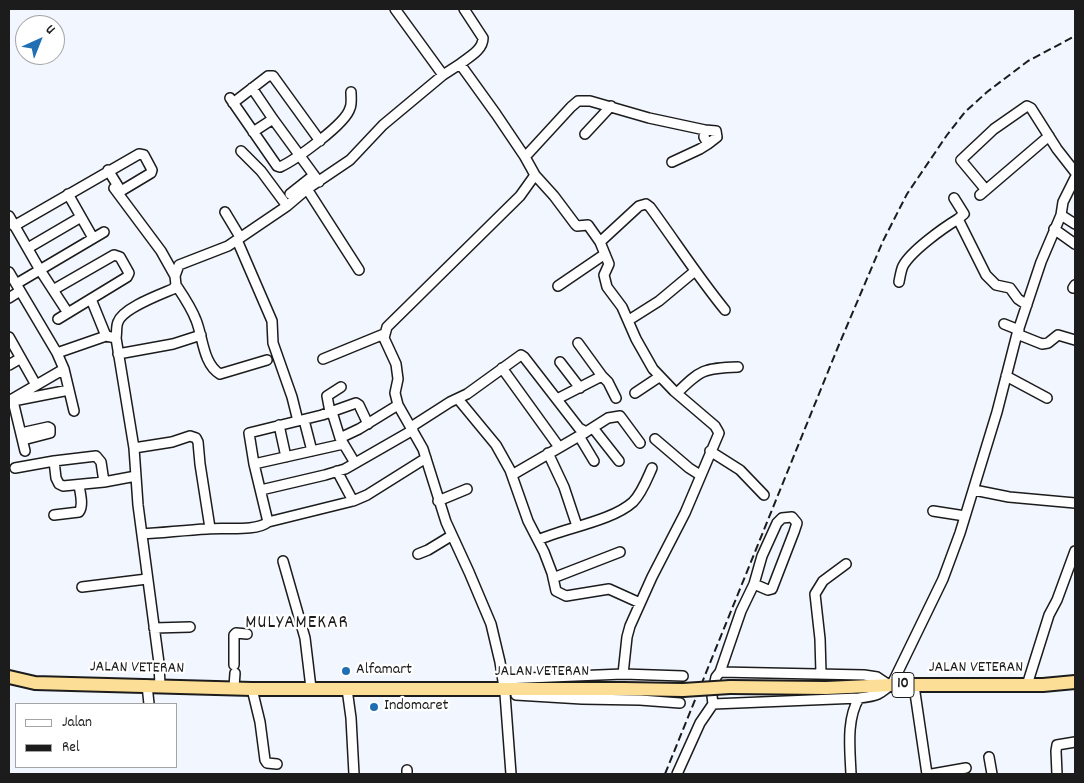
<!DOCTYPE html>
<html>
<head>
<meta charset="utf-8">
<style>
	body { margin:0 }
	#map { position:relative; width:1084px; height:783px; overflow:hidden; background:#f1f6ff; font-family:Dekko,sans-serif }
	canvas { display:block }
	.frame { position:absolute; inset:0; border:10px solid #1c1c1c; pointer-events:none }
	.legend { position:absolute; left:15px; top:703px; width:162px; height:65px; box-sizing:border-box; background:#fff; border:1px solid #a4a4a4; margin:0; padding:6px 9px; list-style:none; font-size:15px; color:#1c1c1c }
	.legend li { display:flex; align-items:center; gap:10px; height:25px }
	.legend b { width:25px; border:1px solid #a4a4a4 }
	.north { position:absolute; left:15px; top:15px; width:50px; height:50px; box-sizing:border-box; background:#fff; border:1px solid #a4a4a4; border-radius:50%; rotate:44deg; font-size:14px; font-weight:700; line-height:20px; text-align:center; color:#1c1c1c }
	.north::after { content:''; display:block; margin:auto; width:18px; height:22px; background:#1f6fb2; clip-path:polygon(50% 0,100% 100%,50% 72%,0 100%) }
</style>
</head>
<body>
<div id="map">
<canvas width="1084" height="783"></canvas>
<div class="frame"></div>
<ul class="legend">
<li><b style="height:6px;background:#fff"></b>Jalan</li>
<li><b style="height:6px;background:#1c1c1c"></b>Rel</li>
</ul>
<div class="north">U</div>
</div>
<script>
const context = document.querySelector('canvas').getContext('2d');
context.lineJoin = 'round';
function trace(path, color, width, dash) {
  context.strokeStyle = color;
  context.lineWidth = width;
  context.lineCap = dash ? 'butt' : 'round';
  context.setLineDash(dash || []);
  context.stroke(path);
}
function drawText(font, color, halo, rows, align = 'center') {
  context.font = font + ' Dekko,sans-serif';
  context.lineWidth = 4.5;
  context.setLineDash([]);
  context.textBaseline = 'middle';
  context.strokeStyle = halo;
  context.fillStyle = color;
  for (const [text, x, y, turn = 0] of rows) {
    context.save();
    context.translate(x, y);
    context.rotate((+turn || 0) * Math.PI / 180);
    context.textAlign = isNaN(turn) ? turn : align;
    if (halo) context.strokeText(text, 0, 0);
    context.fillText(text, 0, 0);
    context.restore();
  }
}
const minor = new Path2D(`
	M 395,9 L 443,75
	M 464,9 L 483,38 C 483,50 469,57 460,64 L 496,114 L 525,157 L 535,175 L 520,196 L 387,327 L 384,338 L 396,364 L 398,379 L 395,393 L 398,405 L 423,449 L 446,522 L 469,572 L 491,624 L 500,662 L 505,694 L 511,774
	M 252,88 L 273,119 L 319,182
	M 230,98 L 277,166 L 280,167 C 295,160 346,124 350,108 C 352,104 351,97 351,92
	M 233,103 L 268,76 L 273,76 L 320,141
	M 253,132 L 273,119
	M 585,134 L 611,106
	M 241,151 L 261,171 L 287,206
	M 525,157 L 571,107 L 578,101 L 590,101 L 649,118 L 705,130 L 716,131 L 717,137 L 708,144 L 704,137 L 705,130
	M 672,162 L 700,149 L 708,144
	M 535,175 L 554,196 L 575,224 L 577,226 L 588,225 L 600,242 L 609,264 L 604,275 L 607,287 L 622,307 L 636,339 L 653,369 L 674,391 L 715,426 L 719,433 L 685,513 L 652,577 L 630,626 L 627,637 L 623,674
	M 114,188 L 161,251 L 175,276
	M 307,189 L 359,270
	M 986,190 L 961,160 L 994,129 L 1027,106 L 1031,108 L 1057,149 L 1075,172
	M 68,194 L 93,238
	M 290,194 L 314,175
	M 980,195 L 1049,136
	M 954,198 L 964,214 L 958,219 L 986,275 L 996,285 L 1010,288 L 1018,299 L 1027,305
	M 225,212 L 240,237
	M 1061,215 L 1075,224
	M 9,216 L 40,270 L 68,313
	M 14,226 L 139,154 L 144,155 L 152,170 L 151,173 L 121,191 L 108,170
	M 1054,229 L 1075,244
	M 237,240 L 272,321 L 273,343 L 292,397 L 298,421
	M 600,242 L 639,206 L 646,204 L 650,207 C 675,241 698,277 725,310
	M 28,248 L 81,217
	M 9,272 L 57,353 L 64,369 L 74,411
	M 899,282 C 900,277 901,270 903,266 C 911,251 943,228 958,219
	M 16,284 L 104,232
	M 176,285 C 184,297 191,307 196,320 C 203,337 203,364 220,374 L 267,360
	M 558,286 L 605,254
	M 1073,288 L 1075,285
	M 53,290 L 114,255 L 120,257 L 129,273 L 127,277 L 58,319
	M 9,298 L 20,291
	M 91,299 L 106,336
	M 629,320 L 659,301 L 695,271
	M 1004,324 L 1019,330
	M 1017,334 L 1042,344 L 1048,343 L 1058,335 L 1075,340
	M 9,337 L 36,385
	M 57,353 L 106,336 L 116,338
	M 118,354 L 173,344 L 201,335
	M 323,359 L 384,334
	M 560,362 L 580,388
	M 9,365 L 21,358
	M 502,368 L 559,447
	M 602,376 L 608,382 L 616,398
	M 1006,376 L 1047,398
	M 635,393 L 659,377
	M 677,393 C 700,370 704,368 738,367
	M 458,399 L 496,445 L 510,470 L 528,521 L 544,552 L 552,573 L 556,591 L 566,596 L 609,589 L 640,603
	M 557,399 L 602,376 L 578,343
	M 9,401 L 64,369
	M 13,401 L 69,390
	M 13,401 L 25,451
	M 330,412 L 327,396 L 341,387
	M 332,412 L 340,438 L 355,463
	M 304,420 L 312,451
	M 368,424 L 359,405 L 356,403 L 322,415 L 249,433 L 254,464 L 268,522 L 353,501 L 367,495 L 426,458
	M 279,425 L 286,457
	M 411,427 L 450,402 L 467,394 L 521,355 L 524,357 L 579,428 L 586,432 L 608,418 L 620,416 L 640,443
	M 593,428 L 619,461
	M 21,433 L 48,427 L 50,428 L 50,433 L 23,440
	M 579,436 L 594,461
	M 340,438 L 359,429 L 398,405
	M 655,439 L 689,468 L 700,475
	M 134,448 L 172,442 L 190,436 L 196,438 L 198,442 L 200,464 L 210,528
	M 710,451 L 740,470 L 764,495
	M 548,453 L 564,487 L 577,526
	M 254,464 L 343,444
	M 15,468 L 54,461
	M 337,471 L 353,501
	M 512,475 L 586,432
	M 104,482 L 101,462 L 96,456 L 54,461 L 56,478 L 59,484 L 63,486 L 104,482 L 136,476
	M 261,490 L 325,475 L 345,469 L 413,430
	M 974,490 L 1009,497 L 1075,503
	M 438,501 L 467,489
	M 933,511 L 965,516
	M 54,515 L 79,512 C 84,505 80,493 79,485
	M 142,534 C 163,533 185,530 207,529 C 223,527 256,532 268,522
	M 538,540 C 565,528 612,521 633,502 C 642,493 647,479 652,468
	M 418,554 L 428,550 L 451,536
	M 283,561 L 305,638 L 311,688
	M 553,578 L 620,552
	M 82,587 L 147,579
	M 154,628 L 190,627
	M 234,665 L 234,635 L 236,633 L 247,634
	M 720,672 L 741,611 L 754,584 L 762,556 L 777,523 L 782,518 L 792,517 L 797,523 L 794,532 L 772,589 L 768,590 L 754,584
	M 821,673 L 820,639 L 815,594 L 823,581 L 846,564
	M 503,679 L 623,674 L 683,676
	M 147,685 L 149,704
	M 1027,685 L 1049,615 L 1057,600 L 1075,551
	M 160,686 L 159,663 L 138,505 L 134,448 L 116,338 C 117,333 116,326 118,322 C 123,308 159,295 173,289 L 176,285 L 175,276 L 179,265 L 228,246 L 287,206 L 307,189 L 350,160 L 383,125 L 443,75 L 460,64
	M 914,686 L 927,774
	M 234,687 L 235,673
	M 252,689 L 260,722 L 265,760 L 267,763 L 277,764
	M 347,689 L 351,718 L 354,774
	M 516,695 L 582,699 L 640,700 L 680,703
	M 713,704 L 859,698 C 876,696 881,695 893,682 L 943,579 L 960,533 L 997,412 L 1017,334 L 1041,262 L 1061,215 L 1063,202 L 1075,178
	M 989,757 L 992,774
	M 407,770 L 407,774
	M 677,774 L 700,723 L 713,704 L 712,696 L 716,677 L 720,672 L 864,675 L 877,677 L 889,685
	M 851,774 C 850,749 846,720 859,698
	M 932,774 L 966,768
	M 1057,774 L 1056,751 L 1057,745 L 1075,742`);
const highway = new Path2D(`
	M 9,677 L 35,683 L 252,689 L 624,689 L 683,690
	M 730,687 L 826,688 L 892,685 L 1043,685 L 1075,682`);
const rail = new Path2D(`
	M 665,774 L 838,347 L 883,241 L 907,194 L 947,135 L 965,112 L 987,92 L 1028,61 L 1075,36`);
const highwayBridge = new Path2D(`
	M 683,690 L 730,687`);
const markers = [
	[346,671,5,"#1f6fb2"],
	[374,707,5,"#1f6fb2"]
];
const shields = [
	[903,685,22]
];
const shieldNames = [
	["10",903,685]
];
const streetNames = [
	["JALAN VETERAN",137,669,1],
	["JALAN VETERAN",976,669],
	["JALAN VETERAN",542,673]
];
const poiNames = [
	["Alfamart",356,671],
	["Indomaret",384,707]
];
const quarterNames = [
	["MULYAMEKAR",297,624]
];
trace(minor, '#1c1c1c', 12);
trace(highway, '#1c1c1c', 16);
trace(minor, '#fff', 9);
trace(highway, '#fdde96', 12);
trace(rail, '#1c1c1c', 2, [8, 4]);
trace(highwayBridge, '#1c1c1c', 16, []);
trace(highwayBridge, '#fdde96', 12);
for (const [x, y, r, color] of markers) {
  const dot = new Path2D();
  dot.arc(x, y, r, 0, 2 * Math.PI);
  context.fillStyle = color;
  context.fill(dot);
  trace(dot, '#fff', 2);
}
for (const [x, y, w] of shields) {
  const box = new Path2D();
  box.roundRect(x - w / 2, y - 12.5, w, 25, 4);
  context.fillStyle = '#fff';
  context.fill(box);
  trace(box, '#1c1c1c', 1);
}
drawText('bold 15px', '#1c1c1c', null, shieldNames);
drawText('16px', '#1c1c1c', '#fff', streetNames);
drawText('16px', '#1c1c1c', '#fff', poiNames, 'left');
context.letterSpacing = '1px';
drawText('19px', '#1c1c1c', '#fff', quarterNames);
context.letterSpacing = '0px';
</script>
</body>
</html>
